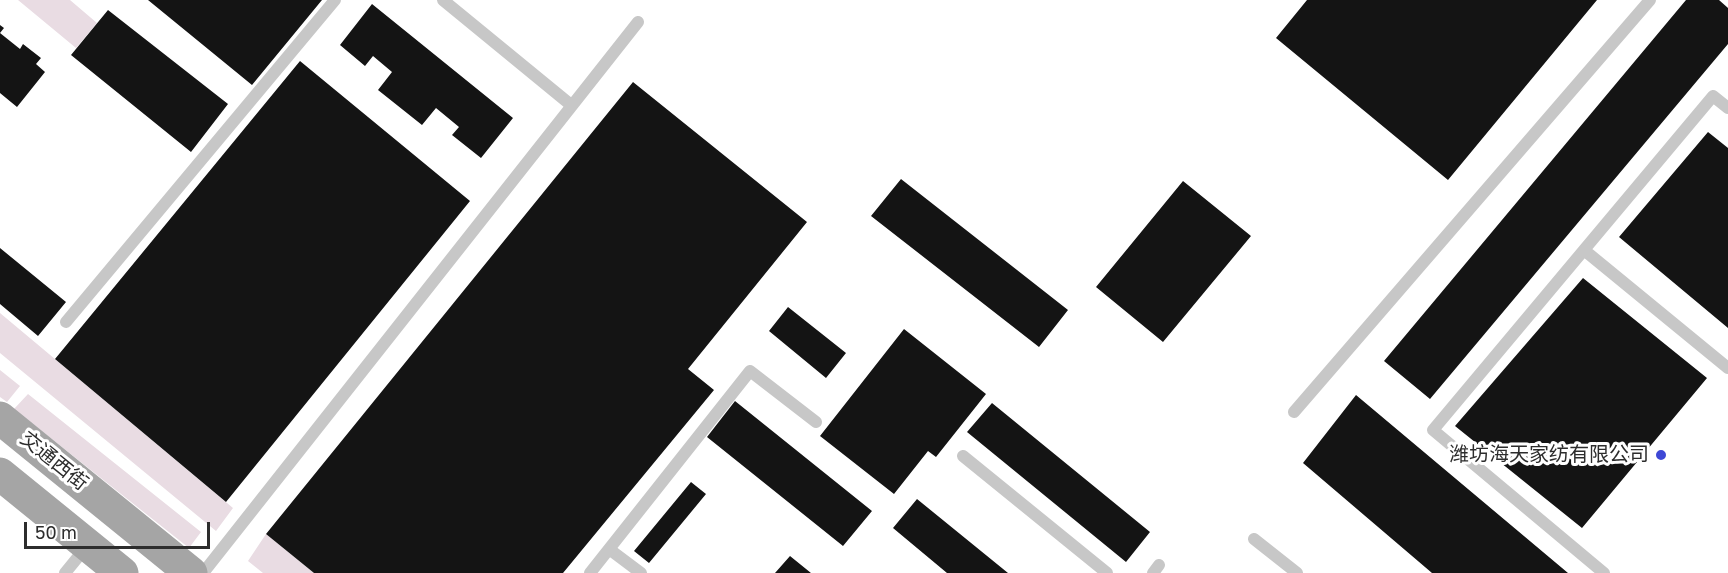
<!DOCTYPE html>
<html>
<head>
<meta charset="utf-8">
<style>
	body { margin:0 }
	#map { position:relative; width:1728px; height:573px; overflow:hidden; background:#fff; font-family:"Golos Text",sans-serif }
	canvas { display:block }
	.scale { position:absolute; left:24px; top:522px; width:186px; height:27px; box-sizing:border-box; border:3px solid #2d2d2d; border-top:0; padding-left:8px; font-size:18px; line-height:21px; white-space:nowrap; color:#2d2d2d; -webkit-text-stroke:4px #fff; paint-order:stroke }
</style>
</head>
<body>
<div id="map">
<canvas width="1728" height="573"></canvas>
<div class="scale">50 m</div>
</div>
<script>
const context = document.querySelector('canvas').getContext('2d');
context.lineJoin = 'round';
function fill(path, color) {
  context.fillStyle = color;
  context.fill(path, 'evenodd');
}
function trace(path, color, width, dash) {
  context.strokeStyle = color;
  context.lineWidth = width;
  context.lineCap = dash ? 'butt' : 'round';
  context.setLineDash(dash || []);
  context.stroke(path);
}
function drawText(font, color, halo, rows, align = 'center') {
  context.font = font + ' "Golos Text","Noto Sans SC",sans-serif';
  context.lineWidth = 6;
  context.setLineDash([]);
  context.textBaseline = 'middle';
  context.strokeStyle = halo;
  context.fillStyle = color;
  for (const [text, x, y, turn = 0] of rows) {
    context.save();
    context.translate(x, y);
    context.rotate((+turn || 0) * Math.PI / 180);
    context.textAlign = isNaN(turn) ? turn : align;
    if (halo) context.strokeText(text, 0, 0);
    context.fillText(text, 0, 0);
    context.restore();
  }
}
const green = new Path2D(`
	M 18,0 L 70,0 L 97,23 L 76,48 Z
	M 0,313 L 233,508 L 216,531 L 0,353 Z
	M 0,370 L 20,386 L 7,402 L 0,397 Z
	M 28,394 L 201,532 L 189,548 L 14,409 Z
	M 266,534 L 314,573 L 263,573 L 248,561 Z`);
const building = new Path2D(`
	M 148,0 L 322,0 L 252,85 Z
	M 1307,0 L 1597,0 L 1448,180 L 1276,38 Z
	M 1686,0 L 1719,0 L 1728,8 L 1728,44 L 1430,399 L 1384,361 Z
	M 372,4 L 513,118 L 481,158 L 452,135 L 459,127 L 436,108 L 422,125 L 378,90 L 392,72 L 373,56 L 365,66 L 340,45 Z
	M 108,10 L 228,104 L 191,152 L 71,55 Z
	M 0,25 L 4,28 L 0,33 L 20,49 L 23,44 L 41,58 L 36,64 L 45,72 L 17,107 L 0,93 Z
	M 300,61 L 470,201 L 226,502 L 55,359 Z
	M 633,82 L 807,222 L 688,369 L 714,390 L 563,573 L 314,573 L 266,534 Z
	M 1708,132 L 1728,148 L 1728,328 L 1619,237 Z
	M 901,179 L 1068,310 L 1039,347 L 871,216 Z
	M 1183,181 L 1251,236 L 1163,342 L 1096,287 Z
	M 0,248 L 66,302 L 38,336 L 0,304 Z
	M 1583,278 L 1707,378 L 1582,528 L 1455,426 Z
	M 788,307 L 846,353 L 826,378 L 769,331 Z
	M 904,329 L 986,394 L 936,457 L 928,451 L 894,494 L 820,436 Z
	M 1356,395 L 1568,573 L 1432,573 L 1303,463 Z
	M 735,401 L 872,511 L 843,546 L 707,437 Z
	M 992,403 L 1150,532 L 1126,562 L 967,432 Z
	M 691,482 L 706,494 L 649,563 L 634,551 Z
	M 917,499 L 1008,573 L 947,573 L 893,528 Z
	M 790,556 L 811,573 L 775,573 Z`);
const service = new Path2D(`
	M 443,0 L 571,105
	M 1584,250 L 1728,368
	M 66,322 L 335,0
	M 1294,412 L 1650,0
	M 963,456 L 1107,573
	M 1254,539 L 1297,573
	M 609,549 L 641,573
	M 65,573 L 87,546
	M 203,573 L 638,22
	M 590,573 L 750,371 L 816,422
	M 1153,573 L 1159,565
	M 1604,573 L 1433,430 L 1713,96 L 1728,108`);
const primary = new Path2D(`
	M 0,418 L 191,573
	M 0,474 L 122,573`);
const markers = [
	[1661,455,6,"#3e48d5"]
];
const poiNames = [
	["潍坊海天家纺有限公司",1649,455]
];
const streetNames = [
	["交通西街",54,461,39]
];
fill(green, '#e9dce3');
fill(building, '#141414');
trace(service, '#c7c7c7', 12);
trace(primary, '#a5a5a5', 33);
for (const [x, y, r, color] of markers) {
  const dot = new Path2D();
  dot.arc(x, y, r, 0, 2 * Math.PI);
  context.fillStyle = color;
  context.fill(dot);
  trace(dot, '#fff', 2);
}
drawText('20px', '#2d2d2d', '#fff', poiNames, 'right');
drawText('20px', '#2d2d2d', '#fff', streetNames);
</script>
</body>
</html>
